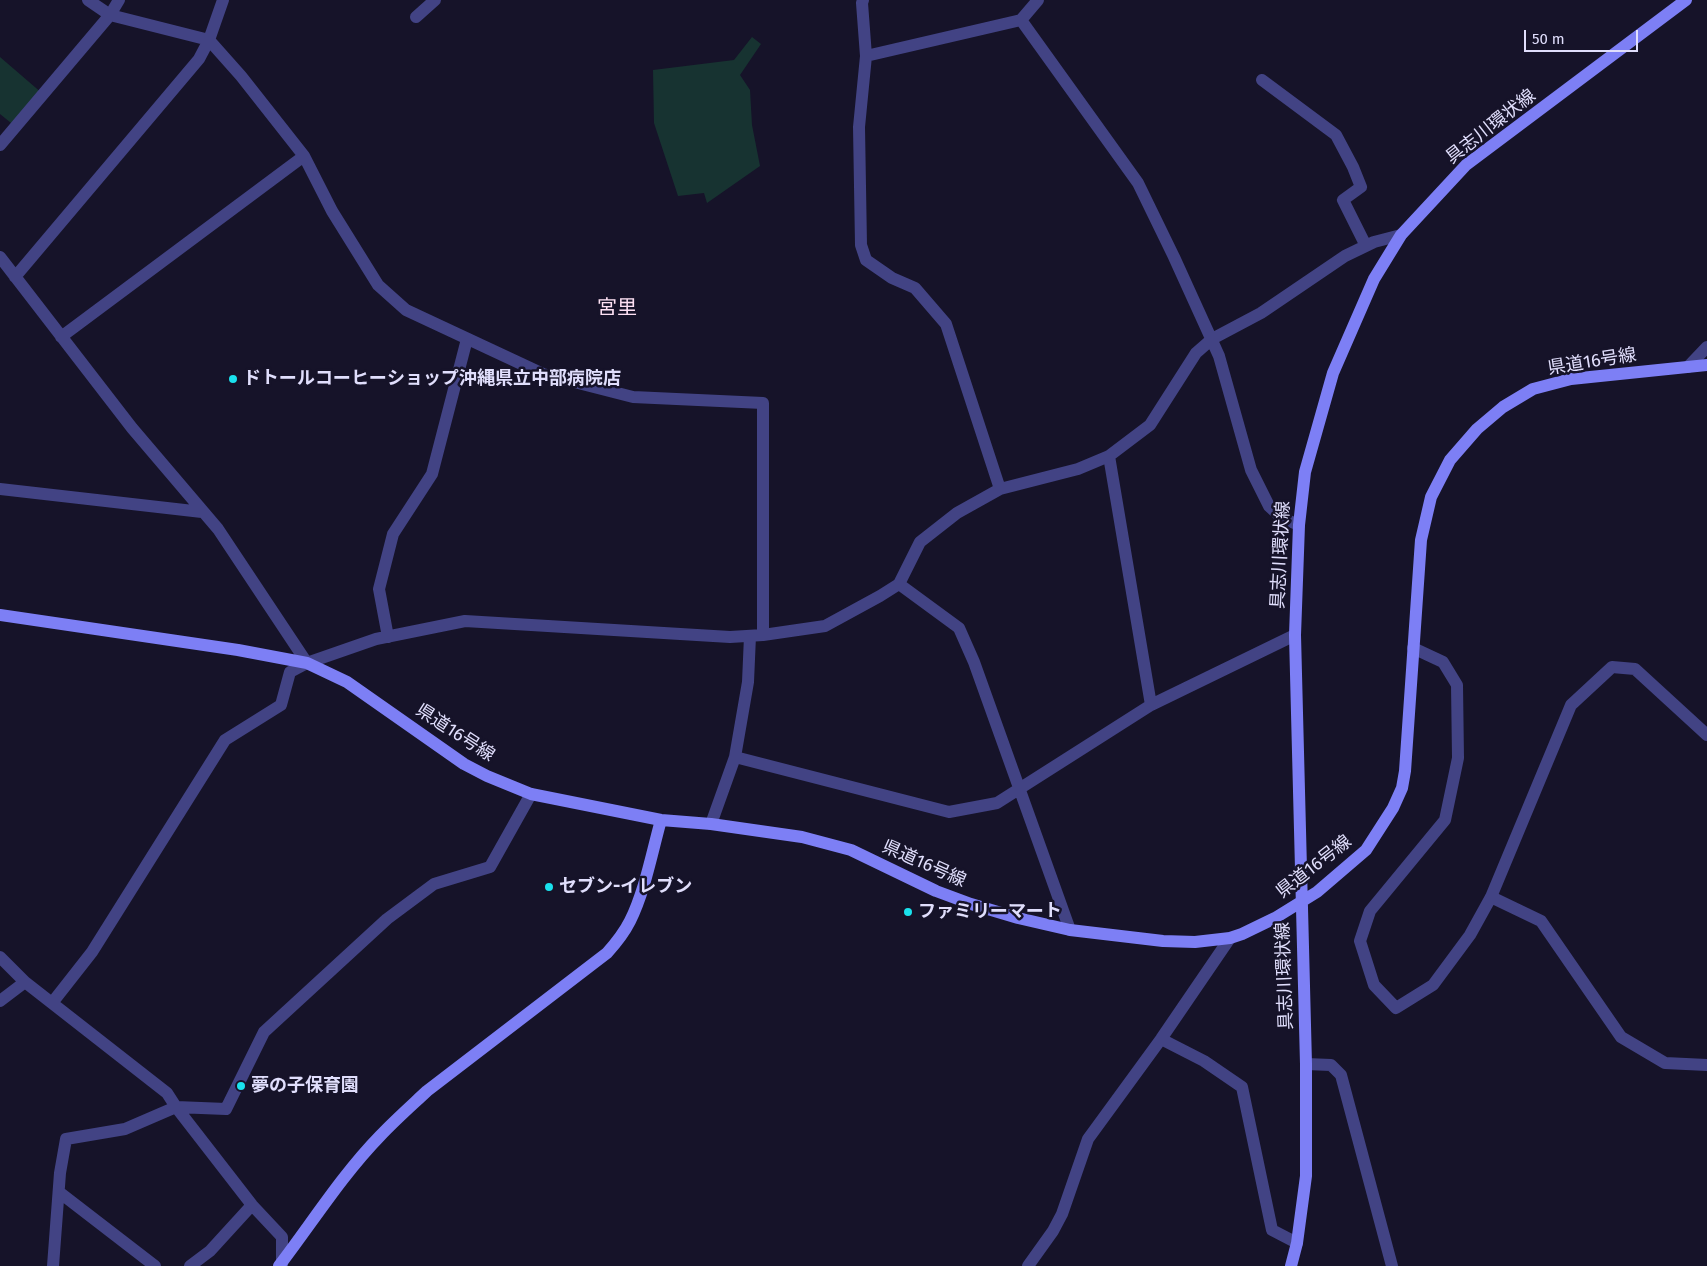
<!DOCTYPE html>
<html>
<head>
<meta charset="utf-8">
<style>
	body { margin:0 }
	#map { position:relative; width:1707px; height:1266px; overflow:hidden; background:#161329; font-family:"Fira Sans",sans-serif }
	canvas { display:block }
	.scale { position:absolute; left:1524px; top:30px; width:114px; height:22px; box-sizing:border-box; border:2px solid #e0defc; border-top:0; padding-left:6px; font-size:15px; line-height:18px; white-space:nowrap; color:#e0defc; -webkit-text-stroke:4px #161329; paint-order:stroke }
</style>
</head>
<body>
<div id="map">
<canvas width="1707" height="1266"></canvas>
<div class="scale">50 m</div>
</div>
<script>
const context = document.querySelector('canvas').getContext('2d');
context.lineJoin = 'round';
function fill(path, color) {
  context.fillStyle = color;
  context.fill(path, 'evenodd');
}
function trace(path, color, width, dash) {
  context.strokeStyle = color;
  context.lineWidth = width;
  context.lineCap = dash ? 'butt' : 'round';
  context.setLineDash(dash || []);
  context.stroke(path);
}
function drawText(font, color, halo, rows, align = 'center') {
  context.font = font + ' "Fira Sans","Noto Sans JP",sans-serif';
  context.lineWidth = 5;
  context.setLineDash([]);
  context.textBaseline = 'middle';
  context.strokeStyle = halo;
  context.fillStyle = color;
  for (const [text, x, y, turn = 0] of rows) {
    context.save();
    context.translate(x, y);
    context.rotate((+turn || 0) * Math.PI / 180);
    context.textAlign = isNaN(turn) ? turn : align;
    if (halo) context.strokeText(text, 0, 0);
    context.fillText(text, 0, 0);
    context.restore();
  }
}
const green = new Path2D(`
	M 752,37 L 761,44 L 740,75 L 750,90 L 752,125 L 760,166 L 707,203 L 704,193 L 678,196 L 654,123 L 653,70 L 734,60 Z
	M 0,57 L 43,94 L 16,127 L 0,114 Z`);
const street = new Path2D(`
	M 88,0 L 110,15 L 209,40 L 241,76 L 304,156 L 332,211 L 378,285 L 406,310 L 543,374 L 633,397 L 763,403 L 763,635
	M 863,0 L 862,3 L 866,56 L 859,127 L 861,245 L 866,260 L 892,278 L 915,288 L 946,324 L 1000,489
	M 416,17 L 435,0
	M 1021,20 L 1138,183 L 1174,257 L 1219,356 L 1251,470 L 1269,506 L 1282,518 L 1299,525
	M 866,56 L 1021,20 L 1038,0
	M 1262,80 L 1336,135 L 1353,167 L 1361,187 L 1343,200 L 1366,246
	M 0,145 L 110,15 L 119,0
	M 0,257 L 132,428 L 218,529 L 307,663
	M 15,277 L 199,59 L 209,40 L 223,0
	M 61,337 L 304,156
	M 1688,367 L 1707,347
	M 1109,456 L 1151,705
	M 0,489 L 202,512
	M 899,584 L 959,628 L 974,662 L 1070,930
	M 388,637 L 379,589 L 393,534 L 432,474 L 467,339
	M 1413,648 L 1443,662 L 1457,685 L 1458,758 L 1445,820 L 1370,911 L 1360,941 L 1374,985 L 1396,1008 L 1433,985 L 1470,935 L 1491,897 L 1571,705 L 1612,667 L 1635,669 L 1707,735
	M 735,757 L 949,812 L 997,803 L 1151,705 L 1295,635
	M 711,824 L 735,757 L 748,682 L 750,636
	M 1491,897 L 1541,921 L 1621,1037 L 1665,1063 L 1707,1065
	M 0,957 L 25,982 L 167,1093 L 176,1107 L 252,1205 L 282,1237 L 282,1266
	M 0,1001 L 25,982
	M 52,1003 L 92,952 L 225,740 L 281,705 L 290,672 L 307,663 L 376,639 L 465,621 L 730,637 L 763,635 L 825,626 L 880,596 L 899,584 L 920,542 L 957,513 L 1000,489 L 1078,469 L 1109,456 L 1150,425 L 1196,353 L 1212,339 L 1261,313 L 1345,256 L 1374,242 L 1401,235
	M 1161,1039 L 1204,1061 L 1242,1087 L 1272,1230 L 1297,1243
	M 1306,1064 L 1331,1065 L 1341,1075 L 1392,1266
	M 59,1192 L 155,1266
	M 53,1266 L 60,1173 L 66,1139 L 125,1129 L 176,1107 L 226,1109 L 264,1032 L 387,919 L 434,884 L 490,867 L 531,794
	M 190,1266 L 210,1251 L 252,1205
	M 1028,1266 L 1053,1231 L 1062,1214 L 1088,1139 L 1161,1039 L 1230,938`);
const secondary = new Path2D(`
	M 0,615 L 238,650 L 307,663 L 347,682 L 464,764 L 487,776 L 531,794 L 661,820 L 711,824 L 802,837 L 851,850 L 936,891 L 971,904 L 1018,918 L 1070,930 L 1163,941 L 1195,942 L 1230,938 L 1242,934 L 1275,918 L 1317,892 L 1366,850 L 1393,808 L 1402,788 L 1405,771 L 1421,540 L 1431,497 L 1450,460 L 1477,429 L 1503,407 L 1533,389 L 1571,379 L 1707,365
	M 279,1266 C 312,1223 342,1175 380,1136 C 395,1120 411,1106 427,1091 L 607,953 C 616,943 624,933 630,921 C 645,891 652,852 661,820
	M 1291,1266 L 1297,1243 L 1306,1176 L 1306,1064 L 1295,635 L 1299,525 L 1305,472 L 1333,373 L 1374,279 L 1401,235 L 1466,165 L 1686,0`);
const markers = [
	[233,379,5,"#1ae1ed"],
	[549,887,5,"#1ae1ed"],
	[908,912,5,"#1ae1ed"],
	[241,1086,5,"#1ae1ed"]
];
const streetNames = [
	["具志川環状線",1491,127,-38],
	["県道16号線",1592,362,-9],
	["具志川環状線",1281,555,-87],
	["県道16号線",455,733,33],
	["県道16号線",924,864,24],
	["県道16号線",1314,867,-38],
	["具志川環状線",1285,976,-92]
];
const poiNames = [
	["ドトールコーヒーショップ沖縄県立中部病院店",243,379],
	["セブン-イレブン",559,887],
	["ファミリーマート",918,912],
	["夢の子保育園",251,1086]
];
const quarterNames = [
	["宮里",617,308]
];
fill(green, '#173331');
trace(street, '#424384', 12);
trace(secondary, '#7d7ff5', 12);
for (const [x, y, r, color] of markers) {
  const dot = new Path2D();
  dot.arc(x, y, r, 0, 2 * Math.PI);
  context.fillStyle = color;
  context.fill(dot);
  trace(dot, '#161329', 2);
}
drawText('18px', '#e0defc', '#161329', streetNames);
drawText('bold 18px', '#e0defc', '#161329', poiNames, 'left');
drawText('20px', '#fde0f3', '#161329', quarterNames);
</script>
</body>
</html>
